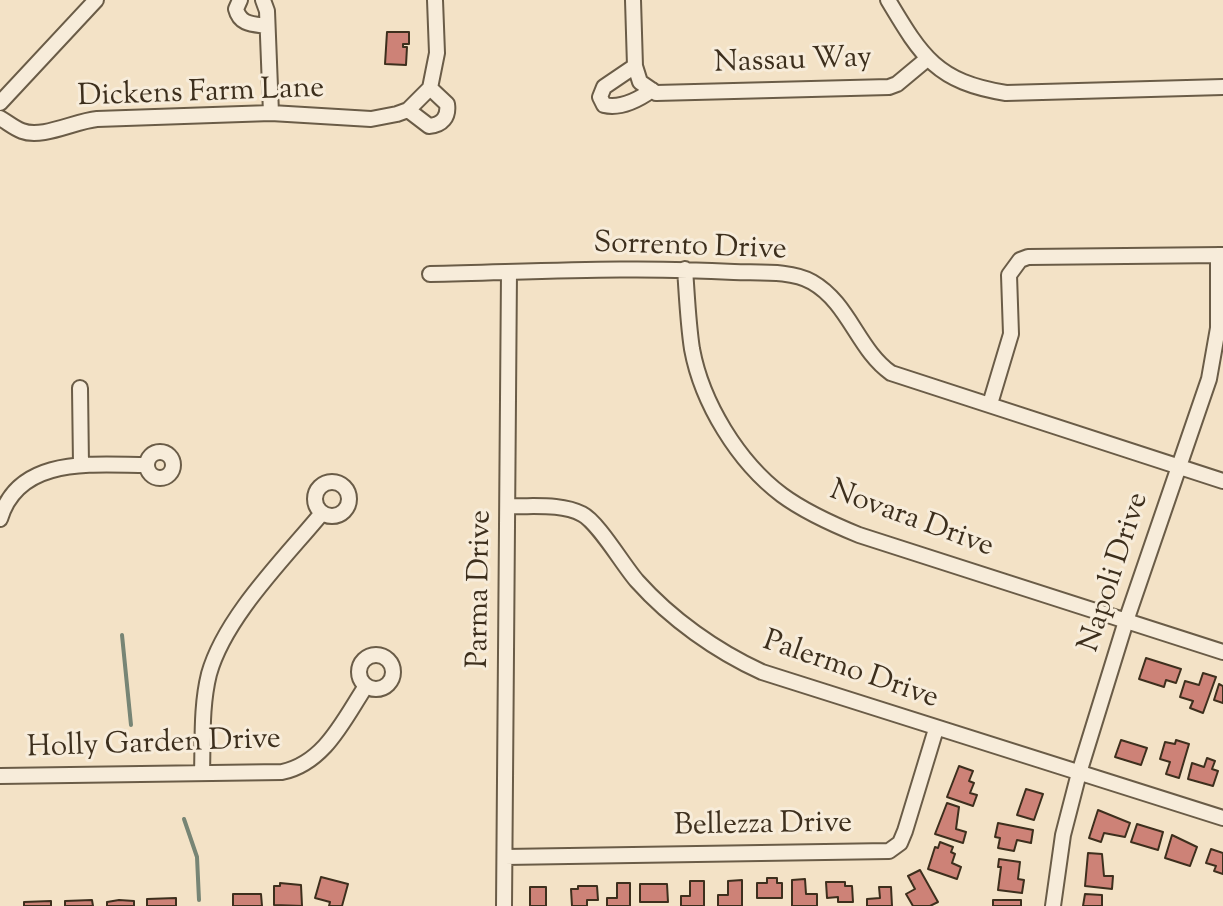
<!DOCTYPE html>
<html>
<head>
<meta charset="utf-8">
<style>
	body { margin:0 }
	canvas { display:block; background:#f3e2c6 }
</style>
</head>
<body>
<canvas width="1223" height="906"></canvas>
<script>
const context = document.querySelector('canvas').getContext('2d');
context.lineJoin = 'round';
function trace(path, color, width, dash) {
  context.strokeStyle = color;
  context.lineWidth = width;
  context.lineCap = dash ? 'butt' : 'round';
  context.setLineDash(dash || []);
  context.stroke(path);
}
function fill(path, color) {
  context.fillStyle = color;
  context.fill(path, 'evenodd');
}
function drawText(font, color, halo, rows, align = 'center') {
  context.font = font + ' "Sorts Mill Goudy",serif';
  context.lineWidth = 6;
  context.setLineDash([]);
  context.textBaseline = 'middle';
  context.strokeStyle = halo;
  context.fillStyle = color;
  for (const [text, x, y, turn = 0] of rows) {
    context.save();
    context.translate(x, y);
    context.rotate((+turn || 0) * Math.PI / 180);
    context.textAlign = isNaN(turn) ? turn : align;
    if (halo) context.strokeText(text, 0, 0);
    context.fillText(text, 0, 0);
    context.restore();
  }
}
const stream = new Path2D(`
	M 122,635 L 131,725
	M 184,819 L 197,857 L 199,900`);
const building = new Path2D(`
	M 387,32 L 409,32 L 409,44 L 403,44 L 403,47 L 407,47 L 406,65 L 385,64 Z
	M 1146,658 L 1181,669 L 1176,683 L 1166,680 L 1164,687 L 1139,679 Z
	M 1203,673 L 1216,677 L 1203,713 L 1190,708 L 1193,701 L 1180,697 L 1185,681 L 1199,685 Z
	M 1219,684 L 1223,686 L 1223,703 L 1214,700 Z
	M 1121,740 L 1147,748 L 1141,765 L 1115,757 Z
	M 1176,740 L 1189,744 L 1179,778 L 1166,774 L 1170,762 L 1160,759 L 1165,742 L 1175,744 Z
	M 1207,758 L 1215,761 L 1212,769 L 1218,771 L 1213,786 L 1188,779 L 1192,763 L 1204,767 Z
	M 959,766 L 973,771 L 969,781 L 974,783 L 970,793 L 977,795 L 973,806 L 947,797 Z
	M 1026,789 L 1043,794 L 1034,820 L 1017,815 Z
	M 947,803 L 959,807 L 956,829 L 966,832 L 963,843 L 935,834 Z
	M 1098,810 L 1130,823 L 1125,837 L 1104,833 L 1101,842 L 1089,838 Z
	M 998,823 L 1033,830 L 1031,843 L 1017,840 L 1014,851 L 998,848 L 1000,838 L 995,837 Z
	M 1137,824 L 1163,832 L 1158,850 L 1131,842 Z
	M 1172,835 L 1197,847 L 1190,866 L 1165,858 Z
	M 940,842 L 953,847 L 951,852 L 955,854 L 952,863 L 961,867 L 957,879 L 928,869 L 935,847 L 938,848 Z
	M 1211,849 L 1223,853 L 1223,874 L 1214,871 L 1216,866 L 1206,863 Z
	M 1088,853 L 1102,854 L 1104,876 L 1113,876 L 1112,889 L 1085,886 Z
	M 999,859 L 1020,862 L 1018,879 L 1024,880 L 1022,893 L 998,890 L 1001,867 L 998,867 Z
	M 920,870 L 938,902 L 930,906 L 913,906 L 906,894 L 915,889 L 908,876 Z
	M 321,877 L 348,884 L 342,906 L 329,906 L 330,902 L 315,898 Z
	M 767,878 L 777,878 L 777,883 L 782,883 L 782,898 L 757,898 L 757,883 L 767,883 Z
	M 805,879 L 806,894 L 817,894 L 817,906 L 792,906 L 792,880 Z
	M 742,880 L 742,906 L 718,906 L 718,895 L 728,895 L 728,881 Z
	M 690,881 L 704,881 L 704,906 L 681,906 L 681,896 L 690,896 Z
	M 826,882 L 845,882 L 845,886 L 852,886 L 853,902 L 838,902 L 838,897 L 827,898 Z
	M 280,883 L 301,885 L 302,906 L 274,905 L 274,886 L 280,886 Z
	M 617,883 L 630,883 L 630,906 L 607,906 L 607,898 L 617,898 Z
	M 640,884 L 667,884 L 668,902 L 640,902 Z
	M 578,886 L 597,886 L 598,900 L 587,900 L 587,906 L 572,906 L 571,889 L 578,889 Z
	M 530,887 L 546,887 L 546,906 L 530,906 Z
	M 879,887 L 891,887 L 892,906 L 867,906 L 867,899 L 880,898 Z
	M 233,894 L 261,894 L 262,906 L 233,906 Z
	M 1085,894 L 1102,895 L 1102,906 L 1083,906 Z
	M 176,898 L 176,906 L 147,906 L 147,899 Z
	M 92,900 L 93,906 L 65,906 L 65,901 Z
	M 119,900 L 134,901 L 134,906 L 107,906 L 107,902 Z
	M 993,900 L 1021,900 L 1021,906 L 993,906 Z
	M 51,901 L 51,906 L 24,906 L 24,902 Z`);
const street = new Path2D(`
	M 240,0 L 236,9 C 240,25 253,24 267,26
	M 263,0 L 267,11 L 271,113
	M 633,0 L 635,66 L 640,82 L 656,93 L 889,87 L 897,84 L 927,59
	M 888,0 C 922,57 937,82 1006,93 L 1223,87
	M 635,66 L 604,87 L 600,97 L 604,105 C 621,109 638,100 652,90
	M 0,103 L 96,0
	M 408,110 L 429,126 C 442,125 449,117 447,104 L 430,88
	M 0,118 C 7,122 14,128 22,131 C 42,139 75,121 97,119 L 271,113 L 371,119 L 397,114 L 408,110 L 430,88 L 437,53 L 435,0
	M 685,269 C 687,296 688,323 692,349 C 702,403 738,462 782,495 C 805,512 832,524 859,535 L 1223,652
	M 430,274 C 531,272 633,266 734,272 C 758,273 791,270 812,282 C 849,303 858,350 891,373 L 1223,481
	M 80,388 L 81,465
	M 990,404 L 1011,334 L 1009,275 L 1020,260 L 1028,257 L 1223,255
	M147 465a13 13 0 1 1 26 0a13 13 0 1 1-26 0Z
	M315 499a17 17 0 1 1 34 0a17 17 0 1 1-34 0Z
	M 509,506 C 532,507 561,503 582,514 C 598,522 623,565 637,581 C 671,619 716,651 762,672 L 1223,818
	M 0,519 C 19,455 94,465 147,465
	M359 672a17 17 0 1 1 34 0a17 17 0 1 1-34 0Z
	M 202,773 C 203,740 201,706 209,674 C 225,617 284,559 322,513
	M 0,776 L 282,772 C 325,763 344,719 366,686
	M 505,857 L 889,851 L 900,843 L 905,831 L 936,729
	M 504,906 L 509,272
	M 1053,906 L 1063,835 L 1079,773 L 1126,621 L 1209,379 L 1218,328 L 1218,255`);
const streetNames = [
	["Nassau Way",793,63,-2],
	["Dickens Farm Lane",201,95,-2],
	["Sorrento Drive",690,249,2],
	["Novara Drive",911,521,20],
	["Napoli Drive",1116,573,-72],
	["Parma Drive",482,589,-89],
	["Palermo Drive",850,672,19],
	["Holly Garden Drive",154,746,-2],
	["Bellezza Drive",763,827,-1]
];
trace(stream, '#778575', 4);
fill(building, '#cd8277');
trace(building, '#3d2f1d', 2);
trace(street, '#6a5c47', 18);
trace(street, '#f7ecda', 14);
drawText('30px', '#3d2f1d', '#f7ecda', streetNames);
</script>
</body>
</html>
